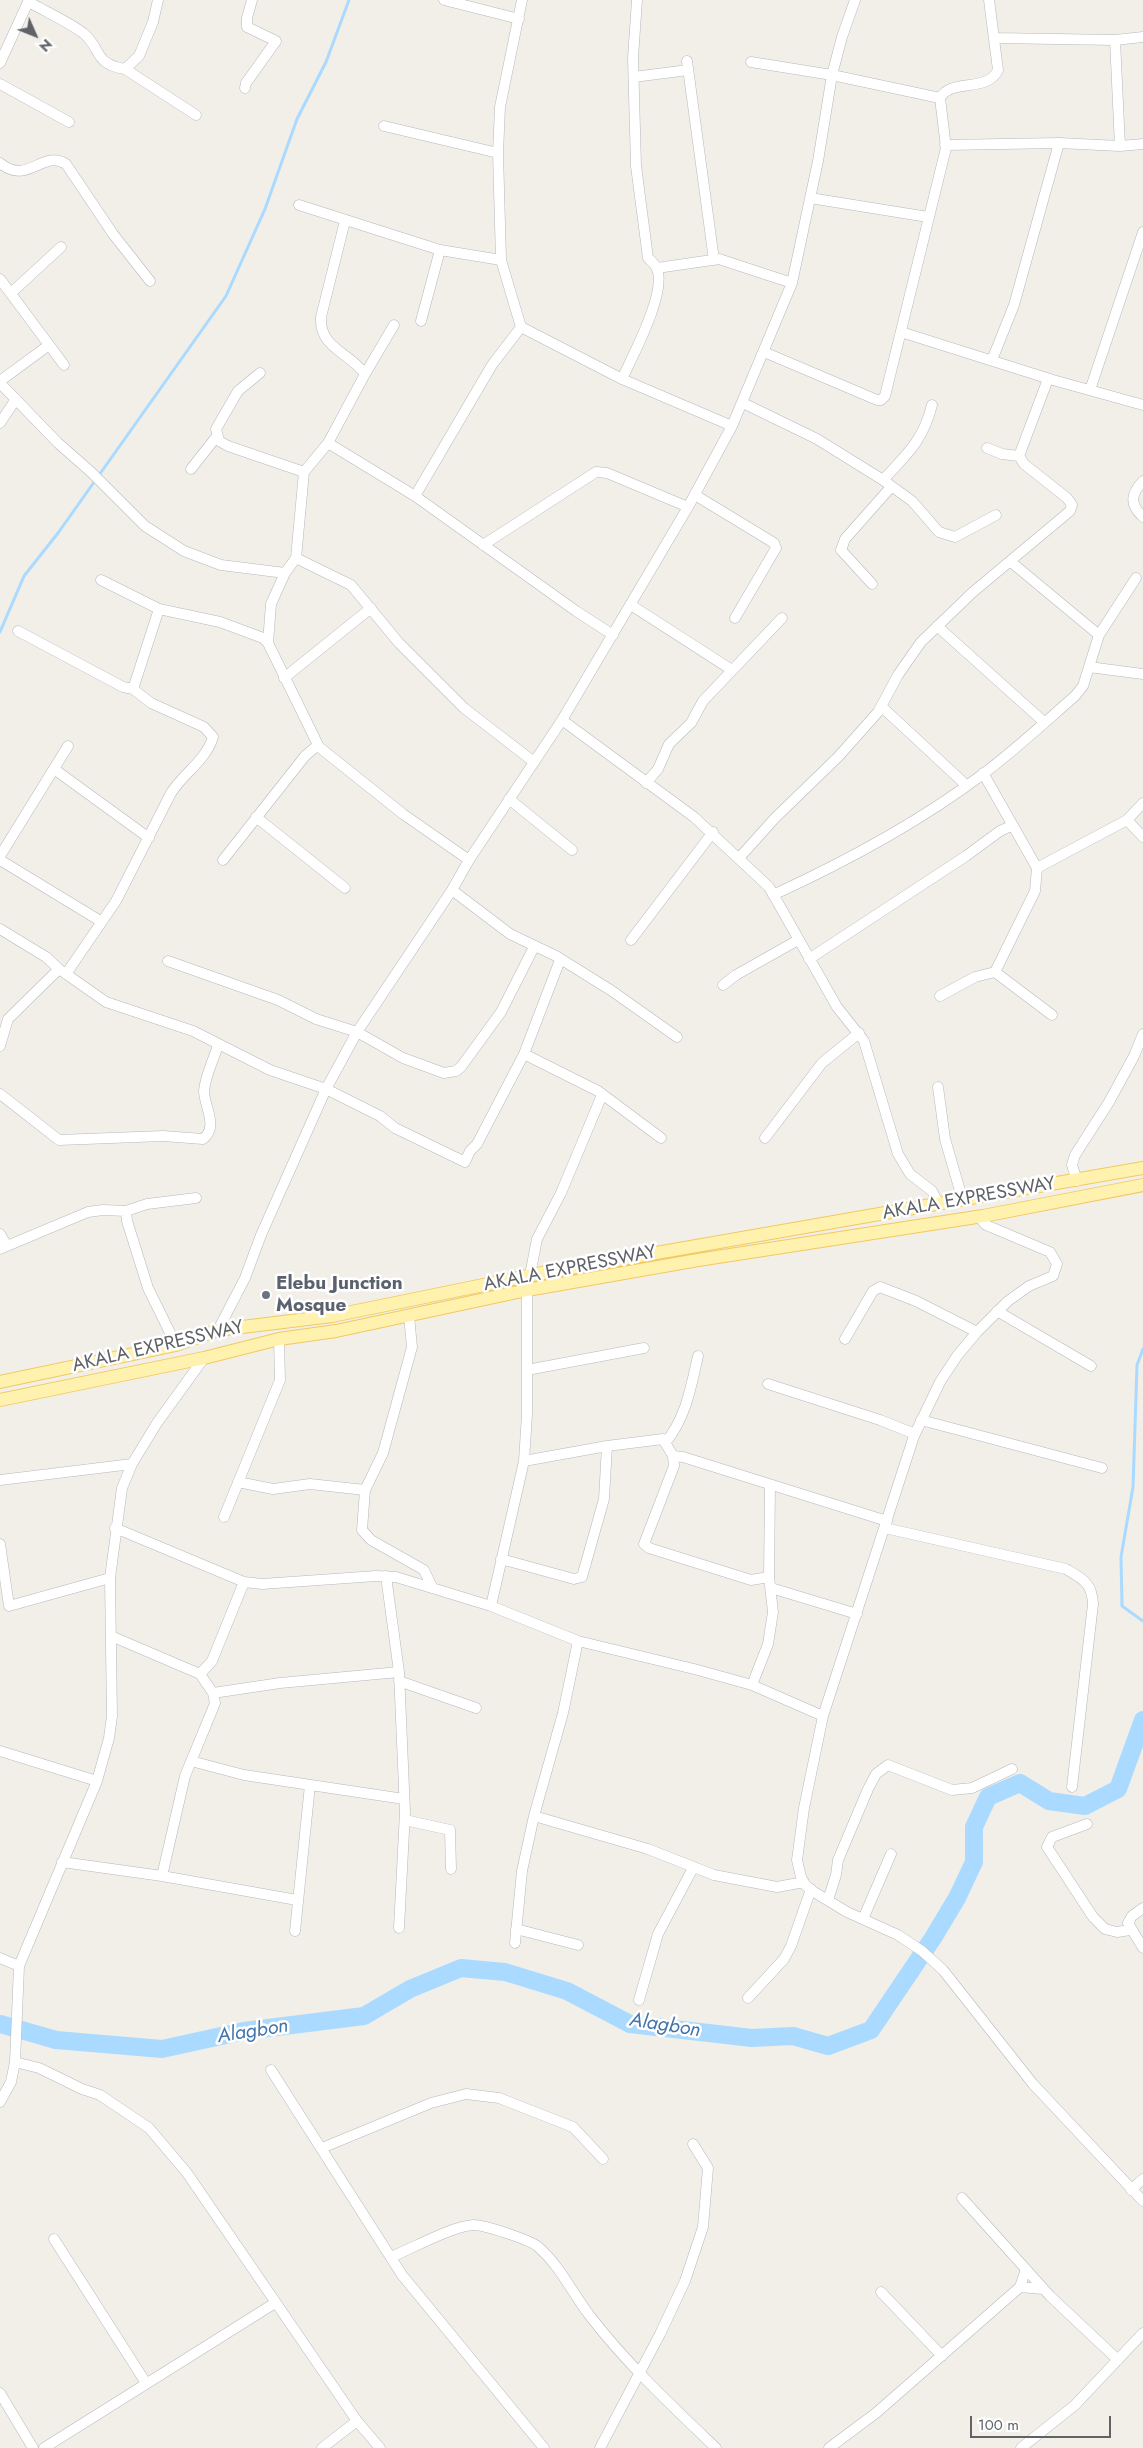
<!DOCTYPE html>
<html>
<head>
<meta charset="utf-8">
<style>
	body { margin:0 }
	#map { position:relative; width:1143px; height:2448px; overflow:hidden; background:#f1efe8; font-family:Jost,sans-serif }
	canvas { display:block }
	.north { position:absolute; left:10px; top:10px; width:50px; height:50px; -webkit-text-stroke:4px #fff; paint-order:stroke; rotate:134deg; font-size:14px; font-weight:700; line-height:20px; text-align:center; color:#5f6368 }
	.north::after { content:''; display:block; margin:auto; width:18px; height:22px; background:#5f6368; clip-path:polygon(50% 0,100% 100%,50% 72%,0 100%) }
	.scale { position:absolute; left:970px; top:2416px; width:141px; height:22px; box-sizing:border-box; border:2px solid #5f6368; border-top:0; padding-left:6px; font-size:15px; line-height:18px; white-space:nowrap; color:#5f6368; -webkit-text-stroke:4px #fff; paint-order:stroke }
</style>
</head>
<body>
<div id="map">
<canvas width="1143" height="2448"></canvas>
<div class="north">N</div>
<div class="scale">100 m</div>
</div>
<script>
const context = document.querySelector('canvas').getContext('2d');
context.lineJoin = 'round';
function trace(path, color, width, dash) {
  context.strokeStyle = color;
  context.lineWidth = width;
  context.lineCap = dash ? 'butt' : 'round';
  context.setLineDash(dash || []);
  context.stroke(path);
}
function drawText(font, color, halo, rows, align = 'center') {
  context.font = font + ' Jost,sans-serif';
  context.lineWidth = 5;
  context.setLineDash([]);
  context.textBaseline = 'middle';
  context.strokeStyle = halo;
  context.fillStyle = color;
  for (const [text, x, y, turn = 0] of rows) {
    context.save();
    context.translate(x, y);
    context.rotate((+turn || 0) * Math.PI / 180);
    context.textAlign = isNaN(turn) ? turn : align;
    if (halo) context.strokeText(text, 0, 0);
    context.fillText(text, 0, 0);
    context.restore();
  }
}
const stream = new Path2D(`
	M 0,632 L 24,576 L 58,533 L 226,296 L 265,209 L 297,119 L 326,62 L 349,0
	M 1143,1349 L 1137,1365 L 1133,1487 L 1121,1557 L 1122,1606 L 1143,1621`);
const river = new Path2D(`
	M 0,2024 L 56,2040 L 162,2049 L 244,2031 L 364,2016 L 410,1989 L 461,1968 L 505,1972 L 567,1991 L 630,2024 L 752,2038 L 793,2036 L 828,2046 L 871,2030 L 933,1938 L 957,1898 L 974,1862 L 974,1827 L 988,1797 L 1020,1783 L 1049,1801 L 1085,1806 L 1118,1789 L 1143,1720`);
const minor = new Path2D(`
	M 444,0 L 519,19
	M 637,0 L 633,58 L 636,166 L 648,258 C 651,261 655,264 656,267 C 669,289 632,357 622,379 L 732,426
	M 29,2 C 46,12 67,21 83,33 C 102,48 93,64 125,69 L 196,115
	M 995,38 L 1115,40 L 1143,37
	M 1115,40 L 1120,146
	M 687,61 L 714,260
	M 751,62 L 832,75 L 940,98
	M 0,63 L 29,0
	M 125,69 L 139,56 L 153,22 L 158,0
	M 634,77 L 688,70
	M 0,84 L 69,122
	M 245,88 L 246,83 L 276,41 L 247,27 L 247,18 L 252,0
	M 384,126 L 498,153
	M 945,145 L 1059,143 L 1120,146 L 1143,144
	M 0,163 C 28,186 42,149 66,164 L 113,234 L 150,281
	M 810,198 L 928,217
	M 299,205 L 440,250 L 501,260
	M 657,268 L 719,259 L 792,283
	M 0,279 L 64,365
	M 11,293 L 61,247
	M 421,321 L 440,250
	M 521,327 L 622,379
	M 901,332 L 1053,380 L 1143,405
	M 764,352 L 877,400 L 881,400 L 885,396 L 946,148 L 940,98 C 951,78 987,93 998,70 L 989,0
	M 992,360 L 1014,305 L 1059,143
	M 260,373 L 238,391 L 216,429 L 219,441 L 228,446 L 304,472
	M 365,374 L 394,325
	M 0,381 L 49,345
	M 0,383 L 58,443 L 91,472 L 145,526 L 184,551 L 221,565 L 285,573 L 296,558 L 351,585 L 399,643 L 464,708 L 534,762
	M 1090,390 L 1143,232
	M 743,403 L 817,439 L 883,480 L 912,501 L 939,532 L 955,537 L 996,515
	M 0,423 L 16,399
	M 328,443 L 415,496 L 576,611 L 613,635
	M 1019,456 L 1048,379
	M 191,469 L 217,436
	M 883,480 C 907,454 923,441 932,405
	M 1143,481 C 1131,494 1129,504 1143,517
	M 695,495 L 774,543 L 776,548 L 735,618
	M 415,496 L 492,365 L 521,327 L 501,260 L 498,153 L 500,107 L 522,0
	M 483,545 L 596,472 L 607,473 L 688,507
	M 296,558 L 304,472 L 328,443 L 365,374 C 349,352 319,348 321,317 L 345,221
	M 1011,562 L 1099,635
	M 285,573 L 271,604 L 268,643 L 319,747 L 403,814 L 469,860
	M 101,580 L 159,609 L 220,622 L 263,638 L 268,643
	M 872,584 L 841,550 L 845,539 L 891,487
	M 631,605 L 732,670
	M 937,626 L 1044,722
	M 18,631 L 123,687 L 133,689 L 151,703 L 204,727 L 213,737 C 207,759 183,774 171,793 L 116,901 L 66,974
	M 1089,667 L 1143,674
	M 284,678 L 371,608
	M 133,689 L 159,609
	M 882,707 L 966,785
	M 562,720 L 694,817 L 769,887 L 837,1007 L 864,1041 L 898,1154 L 910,1174 L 932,1191 L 939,1205
	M 54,769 L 149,838
	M 983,773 L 1037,868 L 1035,891 L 995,972 L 1052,1015
	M 646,783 L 658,769 L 669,744 L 691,723 L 703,701 L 782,618
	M 509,799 L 572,850
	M 256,817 L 345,888
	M 1127,820 L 1143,837
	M 0,856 L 68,746
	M 740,857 L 775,818 L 838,757 L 878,712 L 898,675 L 921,642 L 973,592 L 1070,511 L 1072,505 L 1067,498 L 1024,464 L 1019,456 L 1002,454 L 987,448
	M 0,860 L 102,922
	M 223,860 L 305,756 L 318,745
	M 1037,868 L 1127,820 L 1143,803
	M 452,890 L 510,934 L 556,956 L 612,991 L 677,1037
	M 773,895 C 847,861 918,823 983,774 C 1015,750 1045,722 1075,696 L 1083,686 L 1099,635 L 1136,578
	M 0,929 L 46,957 L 59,969 L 106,1002 L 193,1031 L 270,1070 L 326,1089 L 380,1116 L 395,1128 L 465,1162 L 470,1151 L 477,1144 L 524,1054 L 560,960
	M 631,940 L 713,832
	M 809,959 L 966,856 L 1000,831 L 1011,826
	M 168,961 L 278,1000 L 316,1019 L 357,1032 L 403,1058 L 444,1073 L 456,1071 L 461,1067 L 501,1012 L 534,947
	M 723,985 L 736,975 L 798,940
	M 940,996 L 975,977 L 995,972
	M 0,1046 L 8,1019 L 59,969
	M 524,1054 L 598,1091 L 661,1138
	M 938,1087 L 945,1139 L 963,1201
	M 0,1094 L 59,1140 L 163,1136 L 203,1139 C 219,1127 204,1106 204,1091 C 205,1076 214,1059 218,1045
	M 765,1138 L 822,1063 L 859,1033
	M 1077,1181 L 1072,1165 L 1075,1155 L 1109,1102 L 1134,1056 L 1143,1034
	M 126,1211 L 127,1221 L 148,1288 L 176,1345
	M 983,1216 L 983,1222 L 986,1225 L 1050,1252 L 1057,1264 L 1053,1276 L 1029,1286 L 1008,1301 L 977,1332 L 957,1356 L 940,1382 L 914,1436 L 823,1716 L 804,1808 L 797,1860 L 801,1877 L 805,1885 L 814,1892 L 847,1912 L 898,1935 L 922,1951 L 943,1970 L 1033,2084 L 1143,2201
	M 0,1234 L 7,1246
	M 0,1249 L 88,1212 L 103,1210 L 126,1211 L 147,1204 L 196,1198
	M 530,1275 L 537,1239 L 561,1193 L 602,1095
	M 997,1311 L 1091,1366
	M 409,1316 L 412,1347 L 383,1453 L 365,1490 L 362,1530 L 371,1540 L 424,1570 L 432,1587
	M 218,1330 L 245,1278 L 261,1235 L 326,1089 L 357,1032 L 452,890 L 469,860 L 562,720 L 688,507 L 732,426 L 792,283 L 818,161 L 832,75 L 842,37 L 855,0
	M 845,1339 L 873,1291 L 880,1287 L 916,1301 L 977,1332
	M 527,1370 L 644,1348
	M 768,1384 L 880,1420 L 915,1434
	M 921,1420 L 1102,1468
	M 665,1443 C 686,1418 691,1387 698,1356
	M 673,1456 L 683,1457 L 887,1521
	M 524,1461 L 607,1446 L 663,1439 L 673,1456 L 674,1466 L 644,1544 L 649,1548 L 751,1580 L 769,1577
	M 0,1480 L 132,1464
	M 238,1482 L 273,1489 L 310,1484 L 365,1490
	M 224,1517 L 280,1380 L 279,1339
	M 115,1528 L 244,1582 L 262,1584 L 376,1576 L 396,1577 L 491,1606 L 578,1641 L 694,1669 L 752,1685 L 823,1716
	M 885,1528 L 1066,1569 C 1083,1579 1092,1583 1093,1604 L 1072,1787
	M 0,1544 L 9,1606 L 110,1578
	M 501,1559 L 574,1579 L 582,1577 L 604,1499 L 607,1446
	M 386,1576 L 399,1672 L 405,1812 L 399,1928
	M 771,1588 L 857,1614
	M 491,1606 L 524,1461 L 527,1414 L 527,1290
	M 111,1636 L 200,1674 L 213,1693 L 215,1703 L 211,1713 L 185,1776 L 162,1876
	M 200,1674 L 212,1661 L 244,1582
	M 399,1681 L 476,1708
	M 752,1685 L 768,1644 L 773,1612 L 769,1577 L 770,1486
	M 213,1693 L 280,1683 L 399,1672
	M 0,1751 L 97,1781
	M 191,1761 L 244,1775 L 404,1799
	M 534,1816 L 648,1849 L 714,1875 L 777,1887 L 804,1882
	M 405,1820 L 450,1830 L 451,1869
	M 1087,1824 L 1052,1837 L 1047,1847 L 1093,1917 L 1105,1929 L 1117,1932 L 1130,1930
	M 62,1862 L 162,1876 L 297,1900
	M 828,1900 L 836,1875 L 838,1860 L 868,1789 L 876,1774 L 888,1765 L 952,1790 L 972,1788 L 1012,1769
	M 1143,1908 L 1132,1916 L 1128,1923 L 1143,1948
	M 863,1919 L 891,1854
	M 516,1929 L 578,1945
	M 295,1931 L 310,1785
	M 515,1943 L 522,1871 L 534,1816 L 563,1713 L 578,1641
	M 0,1958 L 19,1966
	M 748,1998 L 784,1959 L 791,1946 L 811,1889
	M 639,2000 L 658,1934 L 693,1868
	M 15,2062 L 39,2068 L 82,2089 L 100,2095 L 149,2128 L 187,2173 L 357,2421 L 380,2448
	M 271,2070 L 402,2275 L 544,2448
	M 0,2102 L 11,2082 L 15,2062 L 19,1966 L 97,1781 L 109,1738 L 112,1716 L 110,1578 L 122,1488 L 132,1464 L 157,1423 L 204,1358
	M 322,2148 L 431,2103 L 466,2094 L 499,2098 L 573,2127 L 603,2159
	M 1131,2190 L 1143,2179
	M 962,2198 L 1050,2296 L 1118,2360
	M 54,2239 L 146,2383
	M 391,2257 C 413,2248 450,2227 473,2225 C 482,2224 530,2240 537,2246 C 560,2265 572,2293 590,2316 C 627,2364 672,2406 716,2448
	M 1020,2287 L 1043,2289
	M 881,2292 L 942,2356
	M 0,2393 L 33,2448
	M 44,2448 L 275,2303
	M 322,2448 L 357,2421
	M 600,2448 L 660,2334 L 685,2281 L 703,2227 L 708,2168 L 693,2144
	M 829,2448 L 876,2413 L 1020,2287 L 1026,2269
	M 1021,2448 L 1075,2405 L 1143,2333`);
const major = new Path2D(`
	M 0,1382 L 176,1345 L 218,1330 L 332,1316 L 542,1273 L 1143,1168
	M 0,1400 L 204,1358 L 279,1339 L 336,1331 L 527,1290 L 698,1260 L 983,1216 L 1143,1185`);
const markers = [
	[266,1295,5,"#6b7280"]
];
const streetNames = [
	["AKALA EXPRESSWAY",969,1199,-10],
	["AKALA EXPRESSWAY",570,1269,-11],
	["AKALA EXPRESSWAY",158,1347,-13]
];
const worshipNames = [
	["Elebu Junction",276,1284],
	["Mosque",276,1306]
];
const waterNames = [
	["Alagbon",665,2026,9],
	["Alagbon",253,2032,-9]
];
trace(stream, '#aadaff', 3);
trace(river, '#aadaff', 18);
trace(minor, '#b5b8bc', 11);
trace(major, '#f2c960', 14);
trace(minor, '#fff', 10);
trace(major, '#fff2af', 12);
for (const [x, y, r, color] of markers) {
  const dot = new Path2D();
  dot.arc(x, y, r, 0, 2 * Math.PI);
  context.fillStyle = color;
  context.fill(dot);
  trace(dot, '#fff', 2);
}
drawText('19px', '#5f6368', '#fff', streetNames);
drawText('bold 19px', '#5b616d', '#fff', worshipNames, 'left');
drawText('italic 20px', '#4174aa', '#fff', waterNames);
</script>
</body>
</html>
